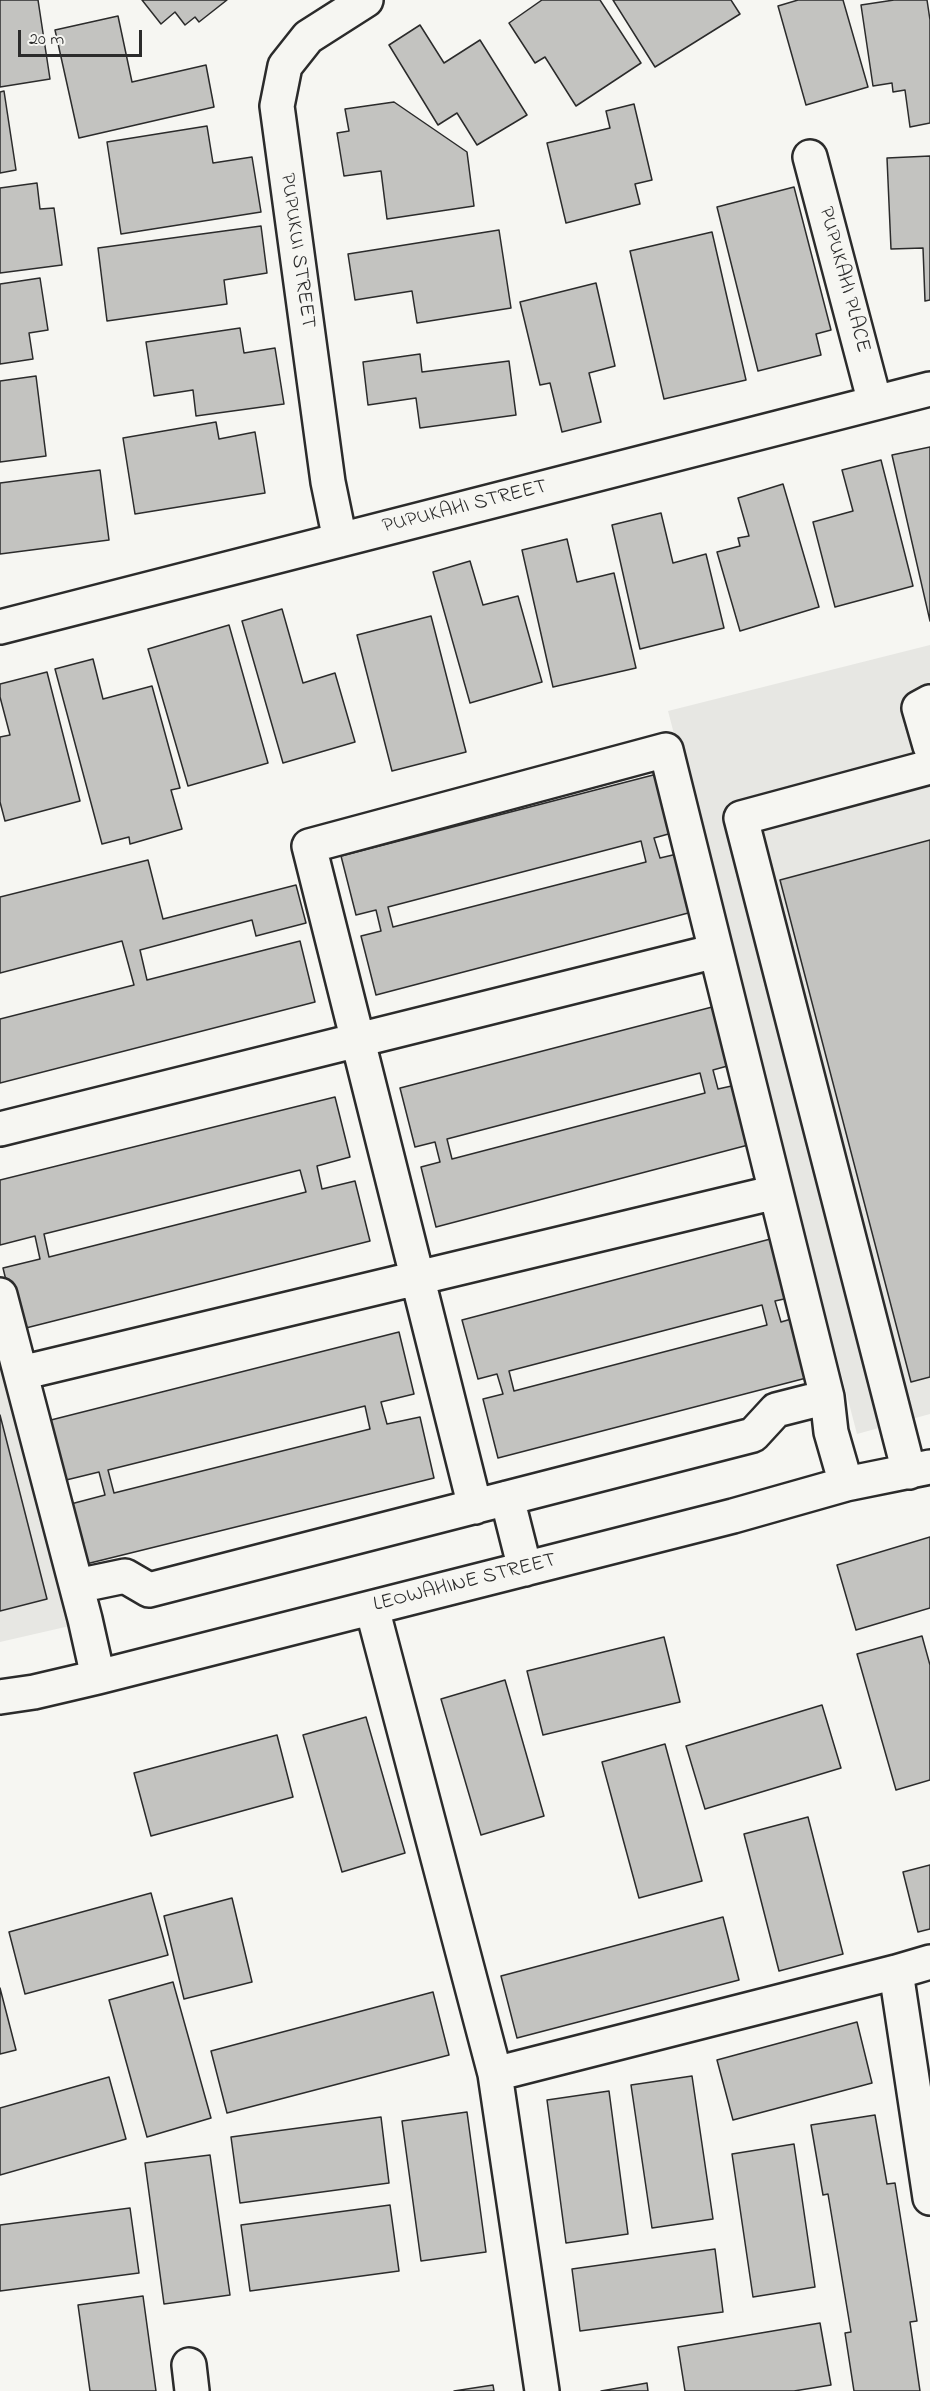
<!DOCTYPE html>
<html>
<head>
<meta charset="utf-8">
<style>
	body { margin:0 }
	#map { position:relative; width:930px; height:2391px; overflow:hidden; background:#f6f6f2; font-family:"Indie Flower",sans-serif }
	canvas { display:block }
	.scale { position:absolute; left:18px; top:30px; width:124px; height:27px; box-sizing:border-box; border:3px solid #2b2b2b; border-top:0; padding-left:8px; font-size:18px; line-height:21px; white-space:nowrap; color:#2b2b2b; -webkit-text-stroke:4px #f6f6f2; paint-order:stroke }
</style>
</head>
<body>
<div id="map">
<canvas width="930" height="2391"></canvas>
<div class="scale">20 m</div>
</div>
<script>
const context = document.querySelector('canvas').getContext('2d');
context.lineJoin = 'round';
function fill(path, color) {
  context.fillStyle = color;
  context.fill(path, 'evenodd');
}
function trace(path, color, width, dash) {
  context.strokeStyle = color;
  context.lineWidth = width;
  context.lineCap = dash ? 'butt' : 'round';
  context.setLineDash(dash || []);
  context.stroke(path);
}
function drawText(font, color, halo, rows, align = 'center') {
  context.font = font + ' "Indie Flower",sans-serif';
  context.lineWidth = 6;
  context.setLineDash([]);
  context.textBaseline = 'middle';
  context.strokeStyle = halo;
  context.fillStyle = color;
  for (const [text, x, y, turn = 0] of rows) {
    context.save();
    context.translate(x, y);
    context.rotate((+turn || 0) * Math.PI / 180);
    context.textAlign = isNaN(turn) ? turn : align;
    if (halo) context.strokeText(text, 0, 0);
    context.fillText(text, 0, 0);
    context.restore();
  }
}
const built = new Path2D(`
	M 930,645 L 930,1414 L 857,1434 L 668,711 Z
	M 0,1348 L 74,1625 L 0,1642 Z`);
const building = new Path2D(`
	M 0,0 L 38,0 L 50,79 L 0,87 Z
	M 142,0 L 227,0 L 199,22 L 195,17 L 185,25 L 175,12 L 161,24 Z
	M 600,0 L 641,63 L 576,106 L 545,57 L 535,63 L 509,23 L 542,0 Z
	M 613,0 L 731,0 L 740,14 L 655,67 Z
	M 798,0 L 843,0 L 868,87 L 806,105 L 778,6 Z
	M 894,0 L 927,0 L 930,20 L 930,123 L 910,127 L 905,90 L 893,92 L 892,83 L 873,86 L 861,5 Z
	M 118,16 L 132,82 L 206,65 L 214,107 L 79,138 L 55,30 Z
	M 420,25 L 444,63 L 480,40 L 527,115 L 477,145 L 457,113 L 438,125 L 389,45 Z
	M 4,91 L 16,170 L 0,173 L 0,92 Z
	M 394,102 L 467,152 L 474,206 L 387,219 L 381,171 L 344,176 L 337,133 L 349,131 L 345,109 Z
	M 634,104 L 652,180 L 635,184 L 640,204 L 566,223 L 547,143 L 610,128 L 606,111 Z
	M 207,126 L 213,163 L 252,157 L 261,212 L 121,234 L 107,142 Z
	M 930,156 L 930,300 L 925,301 L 923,248 L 891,249 L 887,158 Z
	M 37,183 L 40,209 L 54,208 L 62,265 L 0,273 L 0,188 Z
	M 794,187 L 831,330 L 816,334 L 821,355 L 758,371 L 717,207 Z
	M 261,226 L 267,273 L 224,280 L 227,304 L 107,321 L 98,248 Z
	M 499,230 L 511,308 L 417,323 L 412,291 L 355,300 L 348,254 Z
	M 712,232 L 746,380 L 664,399 L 630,251 Z
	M 40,278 L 48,330 L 29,333 L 33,359 L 0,364 L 0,284 Z
	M 596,283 L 615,366 L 589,373 L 601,422 L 562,432 L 550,383 L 540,385 L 520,302 Z
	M 240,328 L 244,353 L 275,348 L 284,404 L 196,416 L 193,390 L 154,396 L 146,342 Z
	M 420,354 L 422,372 L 509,361 L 516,415 L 420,428 L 416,398 L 368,405 L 363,362 Z
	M 36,376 L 46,456 L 0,462 L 0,381 Z
	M 216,422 L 219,439 L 255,432 L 265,493 L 135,514 L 123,438 Z
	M 930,447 L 930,621 L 892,455 Z
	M 881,460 L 913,586 L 835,607 L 813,522 L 853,511 L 842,470 Z
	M 100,470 L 109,540 L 0,554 L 0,483 Z
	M 783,484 L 819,607 L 740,631 L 717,552 L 740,546 L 738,538 L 749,536 L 738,498 Z
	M 661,513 L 673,563 L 706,554 L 724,628 L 640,649 L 612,525 Z
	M 567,539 L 577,582 L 614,573 L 636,668 L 553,687 L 522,550 Z
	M 470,561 L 483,605 L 518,596 L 542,682 L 470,703 L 433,572 Z
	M 282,609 L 303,683 L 335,673 L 355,742 L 283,763 L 242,621 Z
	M 431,616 L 466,752 L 392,771 L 357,635 Z
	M 229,625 L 268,763 L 188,786 L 148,649 Z
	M 93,659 L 103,699 L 152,686 L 180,788 L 171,790 L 182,829 L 130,844 L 129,837 L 102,844 L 55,669 Z
	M 47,672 L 80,801 L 5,821 L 0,802 L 0,737 L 10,735 L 0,697 L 0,684 Z
	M 657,774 L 672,833 L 654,838 L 660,858 L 677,854 L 692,912 L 376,995 L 361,936 L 381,931 L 376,910 L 356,915 L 341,856 ZM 641,841 L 646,862 L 393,927 L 388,907 Z
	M 930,840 L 930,1377 L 911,1382 L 780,880 Z
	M 148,860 L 163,919 L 296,885 L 306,923 L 256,936 L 252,920 L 140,950 L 147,980 L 300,941 L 315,1002 L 0,1083 L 0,1019 L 134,985 L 122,941 L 0,973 L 0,897 Z
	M 716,1006 L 731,1065 L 713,1070 L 718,1089 L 736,1085 L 752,1144 L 436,1227 L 421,1167 L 440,1162 L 435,1142 L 415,1147 L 400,1088 ZM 700,1073 L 705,1093 L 452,1159 L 447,1139 Z
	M 335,1097 L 350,1157 L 317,1166 L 322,1189 L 355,1181 L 370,1241 L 18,1330 L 3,1268 L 40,1259 L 35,1236 L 0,1245 L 0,1180 ZM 300,1170 L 306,1192 L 49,1257 L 44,1234 Z
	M 778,1237 L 793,1297 L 775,1301 L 781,1322 L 798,1317 L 814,1376 L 498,1458 L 483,1399 L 503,1394 L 497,1374 L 478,1379 L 462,1320 ZM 762,1305 L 767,1325 L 514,1391 L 509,1371 Z
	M 399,1332 L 414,1394 L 381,1402 L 387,1424 L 420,1417 L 434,1478 L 82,1565 L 67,1505 L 105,1495 L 99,1472 L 62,1481 L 47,1421 ZM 365,1406 L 370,1429 L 114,1493 L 108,1470 Z
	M 0,1415 L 47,1599 L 0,1611 Z
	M 930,1537 L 930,1608 L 856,1630 L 837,1565 Z
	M 922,1636 L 930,1665 L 930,1780 L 896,1790 L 857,1654 Z
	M 664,1637 L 680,1702 L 543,1735 L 527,1671 Z
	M 505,1680 L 544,1816 L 481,1835 L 441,1699 Z
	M 822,1705 L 841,1768 L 705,1809 L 686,1746 Z
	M 366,1717 L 405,1853 L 342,1872 L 303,1735 Z
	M 277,1735 L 293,1797 L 151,1836 L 134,1773 Z
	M 665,1744 L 702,1881 L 639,1898 L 602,1762 Z
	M 808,1817 L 843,1954 L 779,1971 L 744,1834 Z
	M 930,1865 L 930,1929 L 918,1932 L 903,1872 Z
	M 151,1893 L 168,1955 L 25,1994 L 9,1932 Z
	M 232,1898 L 252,1982 L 184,1999 L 164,1916 Z
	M 723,1917 L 739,1980 L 517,2038 L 501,1976 Z
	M 173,1982 L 211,2118 L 147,2137 L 109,2000 Z
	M 0,1988 L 16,2050 L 0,2054 Z
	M 433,1992 L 449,2055 L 227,2113 L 211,2051 Z
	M 857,2022 L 872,2083 L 733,2120 L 717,2060 Z
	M 692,2076 L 713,2219 L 652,2228 L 631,2085 Z
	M 109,2077 L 126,2139 L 0,2175 L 0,2108 Z
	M 609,2091 L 628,2234 L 566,2243 L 547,2100 Z
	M 467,2112 L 486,2252 L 421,2261 L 402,2121 Z
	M 875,2115 L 887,2184 L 895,2183 L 917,2321 L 910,2322 L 920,2391 L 854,2391 L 845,2333 L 851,2332 L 828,2194 L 823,2195 L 811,2125 Z
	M 381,2117 L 389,2183 L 240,2203 L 231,2137 Z
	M 794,2144 L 815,2287 L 753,2297 L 732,2154 Z
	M 210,2155 L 230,2295 L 164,2304 L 145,2163 Z
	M 390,2205 L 399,2271 L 250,2291 L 241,2225 Z
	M 130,2208 L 139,2273 L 0,2291 L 0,2225 Z
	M 715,2249 L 723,2312 L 580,2331 L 572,2269 Z
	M 143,2296 L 156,2391 L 90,2391 L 78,2305 Z
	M 820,2323 L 831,2385 L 794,2391 L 685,2391 L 678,2347 Z
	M 647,2383 L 648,2391 L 601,2391 Z
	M 493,2385 L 494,2391 L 454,2391 Z`);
const minor = new Path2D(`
	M 810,157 L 875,403
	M 340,540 L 328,482 L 277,106 L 285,66 L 308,37 L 366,0
	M 0,627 L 930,389
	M 930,702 L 919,708 L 930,746
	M 0,1129 L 716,951
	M 0,1295 L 85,1619 L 98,1677
	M 21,1373 L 776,1192
	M 909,1472 L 741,818 L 930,767
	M 507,1498 L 525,1569
	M 475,1507 L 309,846 L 666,750 L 827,1397 L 831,1432 L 846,1484
	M 77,1586 L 125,1576 L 149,1590 L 753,1435 L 776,1410 L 827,1397
	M 372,1608 L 495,2074 L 896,1972 L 930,2198
	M 0,1697 L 34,1692 L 98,1677 L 733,1516 L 846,1484 L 930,1467
	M 896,1972 L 930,1962
	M 495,2074 L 542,2391
	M 189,2365 L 192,2391`);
const streetNames = [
	["PUPUKUI STREET",296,251,82],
	["PUPUKAHI PLACE",843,280,75],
	["PUPUKAHI STREET",465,508,-14],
	["LEOWAHINE STREET",465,1584,-14]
];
fill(built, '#e7e7e3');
fill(building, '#c3c3c0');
trace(building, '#2b2b2b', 1.5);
trace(minor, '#2b2b2b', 38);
trace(minor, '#f6f6f2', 33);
drawText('21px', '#2b2b2b', '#f6f6f2', streetNames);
</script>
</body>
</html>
